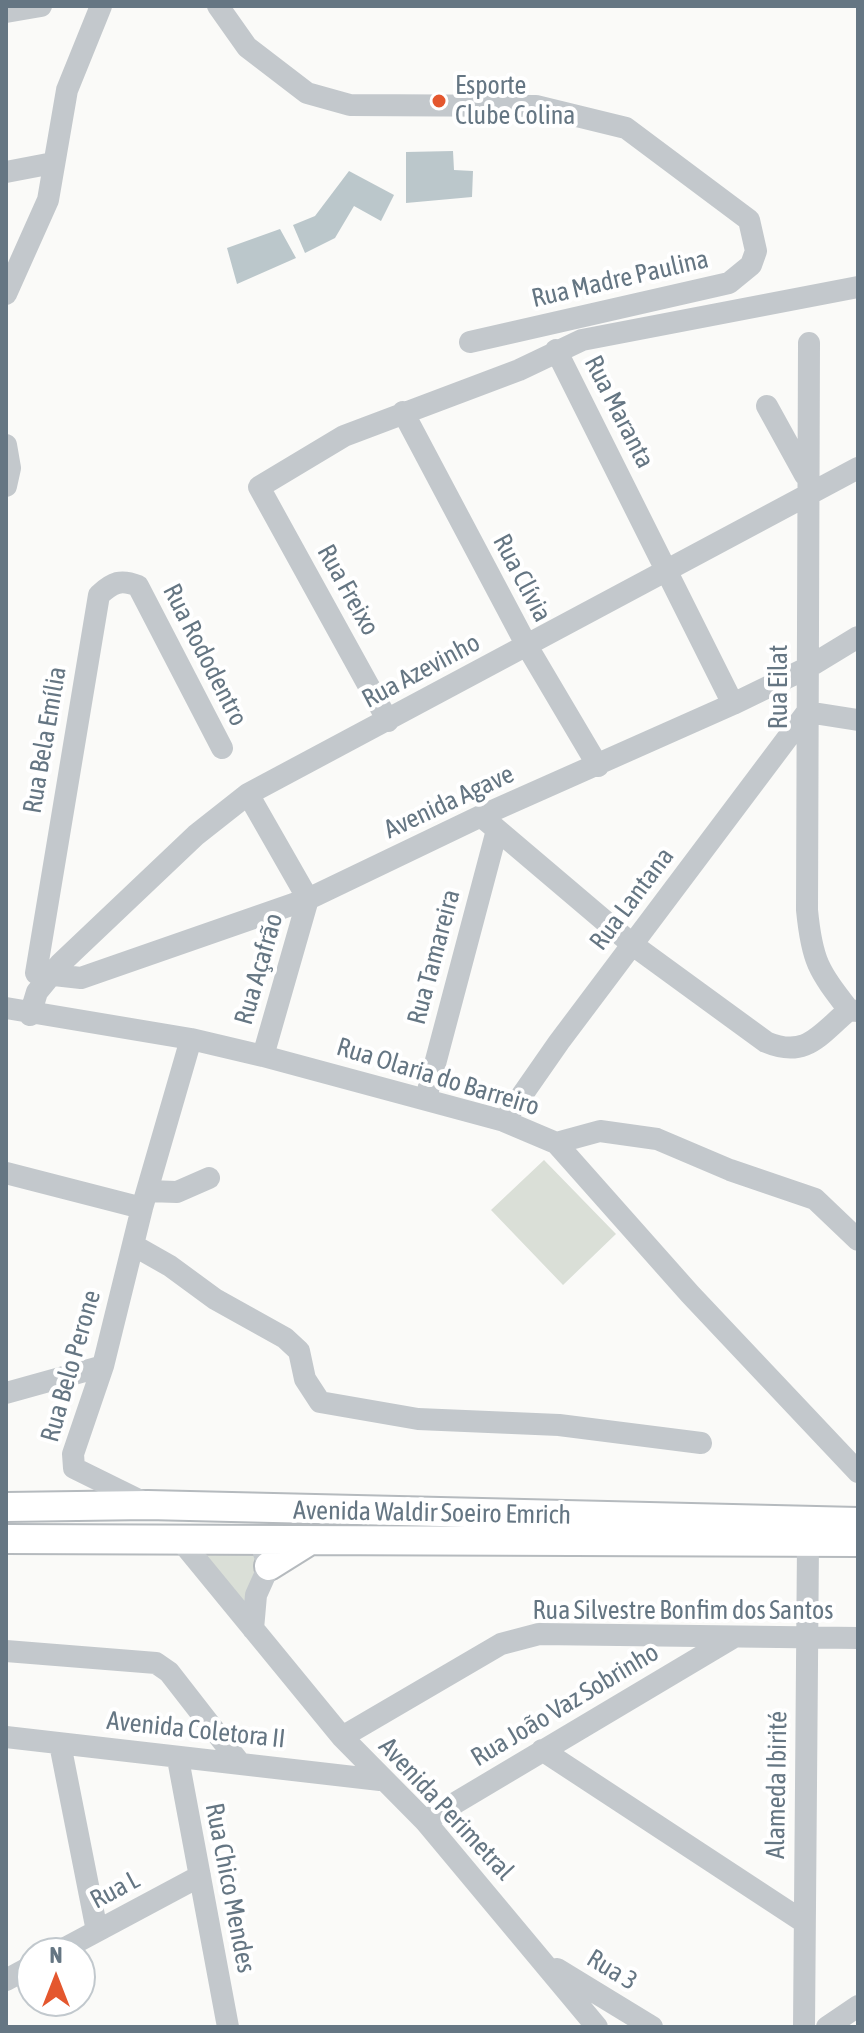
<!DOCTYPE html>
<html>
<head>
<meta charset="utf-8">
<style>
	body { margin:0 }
	#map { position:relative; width:864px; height:2033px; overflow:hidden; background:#fafaf8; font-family:"Asap Condensed",sans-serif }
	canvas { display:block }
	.frame { position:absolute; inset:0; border:8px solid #657683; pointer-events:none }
	.north { position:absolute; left:16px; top:1937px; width:80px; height:80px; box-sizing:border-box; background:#fff; border:2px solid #c1c8cd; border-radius:50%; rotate:0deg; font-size:22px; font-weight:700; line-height:32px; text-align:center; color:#657683 }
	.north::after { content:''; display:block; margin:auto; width:28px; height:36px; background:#e4572e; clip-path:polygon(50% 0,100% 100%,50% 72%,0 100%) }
</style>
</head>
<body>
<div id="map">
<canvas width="864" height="2033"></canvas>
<div class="frame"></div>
<div class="north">N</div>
</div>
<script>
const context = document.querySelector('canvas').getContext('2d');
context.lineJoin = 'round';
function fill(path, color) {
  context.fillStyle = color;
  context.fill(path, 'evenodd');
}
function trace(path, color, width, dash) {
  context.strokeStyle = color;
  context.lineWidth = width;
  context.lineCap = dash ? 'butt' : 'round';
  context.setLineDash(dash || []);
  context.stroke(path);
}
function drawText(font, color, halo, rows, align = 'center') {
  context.font = font + ' "Asap Condensed",sans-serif';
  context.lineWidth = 8;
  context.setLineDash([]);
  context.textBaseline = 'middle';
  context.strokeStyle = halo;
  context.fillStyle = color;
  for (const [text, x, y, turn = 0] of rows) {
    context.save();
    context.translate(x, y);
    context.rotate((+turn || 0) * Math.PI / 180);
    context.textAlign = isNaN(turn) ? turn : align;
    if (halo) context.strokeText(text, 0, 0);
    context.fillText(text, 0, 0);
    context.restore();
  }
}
const green = new Path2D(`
	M 544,1160 L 616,1234 L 563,1285 L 491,1210 Z
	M 254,1546 L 262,1563 L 247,1610 L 201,1549 Z`);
const water = new Path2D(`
	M 453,151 L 454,170 L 473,171 L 472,197 L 406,203 L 406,152 Z
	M 349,171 L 394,195 L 381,221 L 354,206 L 335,238 L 305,253 L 293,225 L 315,216 Z
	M 280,229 L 296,258 L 237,284 L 227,248 Z`);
const minor = new Path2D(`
	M 218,6 L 247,47 L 307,93 L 350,105 L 536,106 L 626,128 L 749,220 L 756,251 L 751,265 L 729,283 L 470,342
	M 6,12 L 41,6
	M 6,172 L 53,163
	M 6,294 L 48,200 L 67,90 L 101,6
	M 809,343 L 807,910 C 812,961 818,970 849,1010 L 858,1011
	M 556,350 L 733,704
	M 767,406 L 805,475
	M 403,412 L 527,646 L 598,766
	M 6,445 L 10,468 L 6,486
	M 388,721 L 259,487 L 344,436 L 519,370 L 582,340 L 858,287
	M 222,748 L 138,586 C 121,579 113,582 99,595 L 36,973 L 81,978 L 308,899 L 481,816 L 733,704 L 807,668 L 858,637
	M 248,794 L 308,899 L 263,1056
	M 481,816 L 633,945 L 766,1042 C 806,1059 819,1035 849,1010
	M 6,1008 L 191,1039 L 263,1056 L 504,1121 L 556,1143 L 690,1294 L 858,1472
	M 30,1015 L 37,992 L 60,964 L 196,835 L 248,794 L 858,468
	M 426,1098 L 497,830
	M 504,1121 L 559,1042 L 807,712 L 858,720
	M 556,1143 L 600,1131 L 657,1139 L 730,1170 L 815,1199 L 858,1240
	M 6,1173 L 142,1208
	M 147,1191 L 177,1192 L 209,1178
	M 133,1245 L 170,1266 L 215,1299 L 285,1338 L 299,1351 L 305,1379 L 320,1402 L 418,1419 L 559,1425 L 701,1443
	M 6,1393 L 103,1366
	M 147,1504 L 74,1468 L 73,1454 L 103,1366 L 142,1208 L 191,1039
	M 182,1542 L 342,1737 L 425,1821 L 597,2027
	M 253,1629 L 256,1595 L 269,1566 L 264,1553
	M 6,1651 L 156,1663 L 169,1672 L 239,1762
	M 6,1737 L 380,1780
	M 342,1737 L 501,1644 L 539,1634 L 858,1638
	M 60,1744 L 97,1931
	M 542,1750 L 804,1922
	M 178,1759 L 228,2027
	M 425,1821 L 734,1637
	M 56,1953 L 200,1876
	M 557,1969 L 652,2027
	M 6,1980 L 32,1966
	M 804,2027 L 808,1543
	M 827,2027 L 858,2006`);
const major = new Path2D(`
	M 6,1507 L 148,1505 L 858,1522
	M 6,1539 L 858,1542
	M 269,1566 L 309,1541`);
const markers = [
	[439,101,8,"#e4572e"]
];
const poiNames = [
	["Esporte",455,86],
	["Clube Colina",455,116]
];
const streetNames = [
	["Rua Madre Paulina",620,279,-13],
	["Rua Maranta",619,412,63],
	["Rua Clívia",522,578,62],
	["Rua Freixo",348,590,61],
	["Rua Rododentro",205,655,63],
	["Rua Azevinho",421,671,-28],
	["Rua Eilat",779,687,-90],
	["Rua Bela Emília",45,740,-80],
	["Avenida Agave",449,802,-25],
	["Rua Lantana",632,899,-53],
	["Rua Tamareira",434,957,-75],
	["Rua Açafrão",259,969,-74],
	["Rua Olaria do Barreiro",438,1077,17],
	["Rua Belo Perone",71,1366,-74],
	["Avenida Waldir Soeiro Emrich",432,1513,1],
	["Rua Silvestre Bonfim dos Santos",683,1611],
	["Rua João Vaz Sobrinho",565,1705,-31],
	["Avenida Coletora II",196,1730,6],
	["Alameda Ibirité",777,1785,-89],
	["Avenida Perimetral",446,1809,47],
	["Rua Chico Mendes",230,1888,79],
	["Rua L",115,1890,-28],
	["Rua 3",612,1970,31]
];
fill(green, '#dadfd7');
fill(water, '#bbc7cb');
trace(major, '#b5babe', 32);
trace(minor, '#c3c8cc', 22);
trace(major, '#fff', 28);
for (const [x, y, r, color] of markers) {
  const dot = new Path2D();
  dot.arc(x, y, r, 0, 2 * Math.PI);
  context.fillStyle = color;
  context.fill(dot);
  trace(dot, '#fff', 3);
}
drawText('26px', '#657683', '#fff', poiNames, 'left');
drawText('26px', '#657683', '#fff', streetNames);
</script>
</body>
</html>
